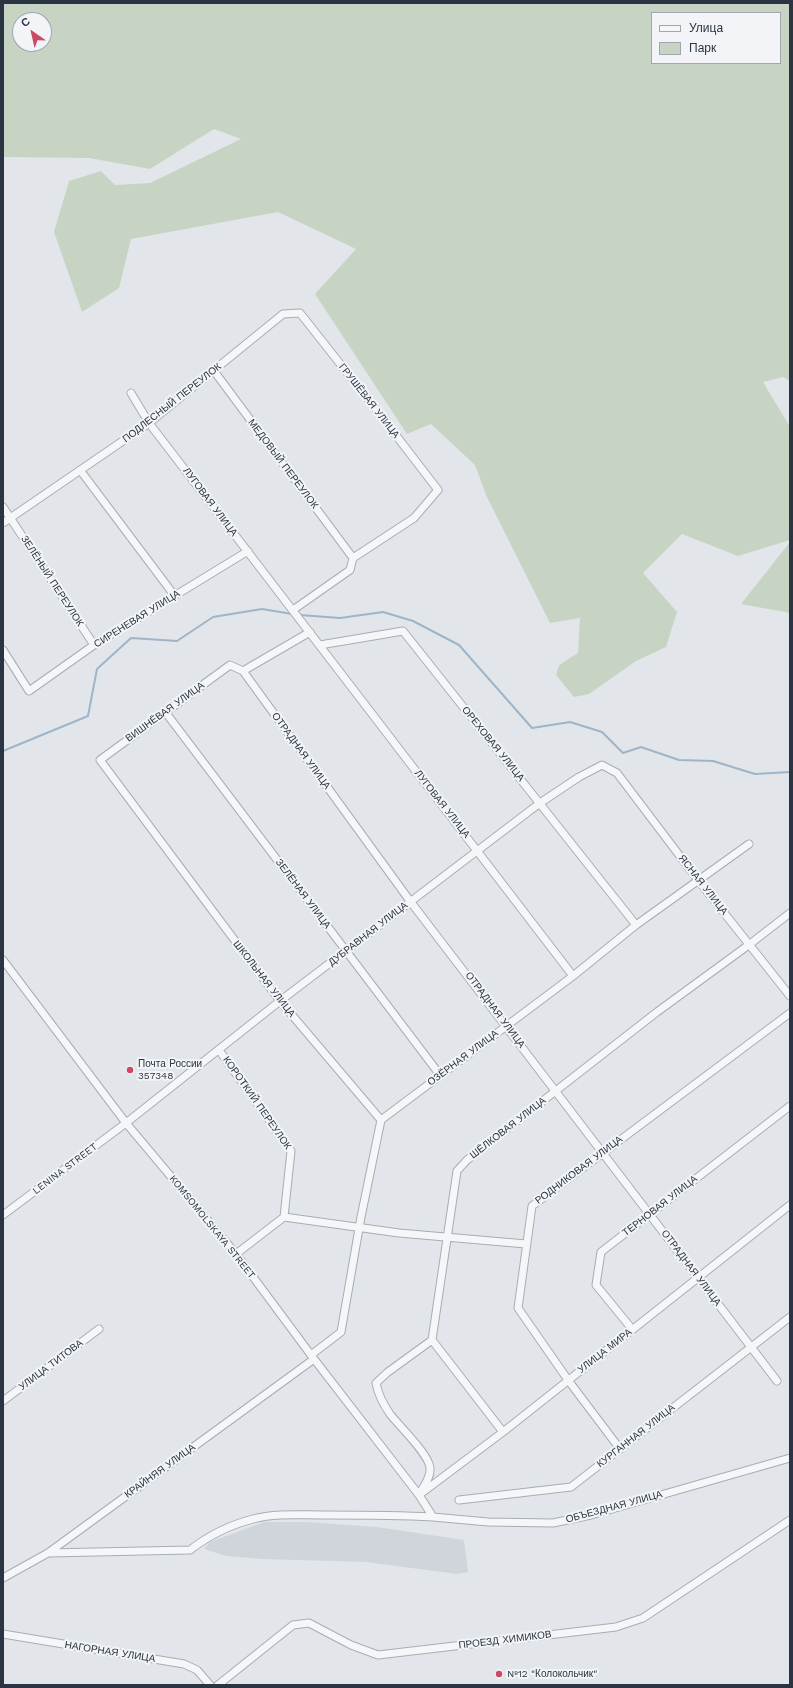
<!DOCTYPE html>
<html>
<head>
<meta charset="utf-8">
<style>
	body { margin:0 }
	#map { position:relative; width:793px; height:1688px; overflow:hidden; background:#e2e6ea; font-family:"Work Sans",sans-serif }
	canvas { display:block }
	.frame { position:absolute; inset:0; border:4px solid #2a3442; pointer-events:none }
	.legend { position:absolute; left:651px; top:12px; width:130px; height:52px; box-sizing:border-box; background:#f2f4f7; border:1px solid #a2a7af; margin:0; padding:5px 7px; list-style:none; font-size:12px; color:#2a3442 }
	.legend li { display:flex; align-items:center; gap:8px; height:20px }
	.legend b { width:20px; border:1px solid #a2a7af }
	.north { position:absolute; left:12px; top:12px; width:40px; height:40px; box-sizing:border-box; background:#f2f4f7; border:1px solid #a2a7af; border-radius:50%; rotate:326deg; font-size:11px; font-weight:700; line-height:16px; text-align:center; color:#2a3442 }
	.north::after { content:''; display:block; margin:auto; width:14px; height:18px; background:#cc4a63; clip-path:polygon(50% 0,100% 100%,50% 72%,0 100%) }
</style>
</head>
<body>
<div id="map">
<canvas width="793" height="1688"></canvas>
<div class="frame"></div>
<ul class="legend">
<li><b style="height:5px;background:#f5f6f8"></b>Улица</li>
<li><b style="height:11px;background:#c8d4c3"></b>Парк</li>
</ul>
<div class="north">С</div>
</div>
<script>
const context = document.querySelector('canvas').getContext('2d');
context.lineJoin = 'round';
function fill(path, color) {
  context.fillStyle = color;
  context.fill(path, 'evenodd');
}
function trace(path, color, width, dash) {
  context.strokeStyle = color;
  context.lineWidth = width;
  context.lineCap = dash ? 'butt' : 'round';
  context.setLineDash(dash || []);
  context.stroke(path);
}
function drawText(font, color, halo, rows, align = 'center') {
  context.font = font + ' "Work Sans",sans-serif';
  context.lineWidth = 4;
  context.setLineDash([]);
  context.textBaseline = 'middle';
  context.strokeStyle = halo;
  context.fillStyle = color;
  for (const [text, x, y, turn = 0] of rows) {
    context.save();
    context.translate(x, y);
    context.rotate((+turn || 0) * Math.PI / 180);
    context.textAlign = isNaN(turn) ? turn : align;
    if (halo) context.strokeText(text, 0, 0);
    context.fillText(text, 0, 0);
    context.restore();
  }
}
const built = new Path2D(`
	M 264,1522 L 307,1522 L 377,1527 L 464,1540 L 468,1572 L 457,1574 L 366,1562 L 262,1559 L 226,1556 L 204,1549 L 210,1542 Z`);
const green = new Path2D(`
	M 3,3 L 790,3 L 790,381 L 783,377 L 763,382 L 790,427 L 790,540 L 738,556 L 682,534 L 643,573 L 677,612 L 666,647 L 636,661 L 589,694 L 574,697 L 556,675 L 559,665 L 578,653 L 580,618 L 550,623 L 486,495 L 475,465 L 431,424 L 407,434 L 315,294 L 356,249 L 278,212 L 131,239 L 119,288 L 82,312 L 54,232 L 69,181 L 101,171 L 115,185 L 150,183 L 241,139 L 214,129 L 150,169 L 89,158 L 3,157 ZM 652,13 L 780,13 L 780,63 L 652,63 ZM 20,20 L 44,20 L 44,44 L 20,44 Z
	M 790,542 L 790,613 L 741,604 Z`);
const stream = new Path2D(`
	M 300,615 L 340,618 L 383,612 L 413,621 L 459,645 L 532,728 L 570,722 L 602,732 L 623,753 L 641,747 L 679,760 L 713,761 L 755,774 L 790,772
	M 3,751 L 88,716 L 97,669 L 131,638 L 177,641 L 213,617 L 262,609 L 292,614`);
const street = new Path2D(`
	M 214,371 L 353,558
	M 131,393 L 149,423 L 573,976
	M 80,470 L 174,595
	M 3,507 L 94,645
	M 3,523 L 149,423 L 283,314 L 300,313 L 375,408 L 438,490 L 414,518 L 353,558 L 350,570 L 293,610
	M 310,632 L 243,671 L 230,665 L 100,760 L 280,1001 L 381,1120
	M 320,645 L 403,631 L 636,925
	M 3,650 L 29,691 L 94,645 L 248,551
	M 243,671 L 410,901 L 777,1381
	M 166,713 L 440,1075
	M 3,960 L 126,1123 L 236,1254 L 314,1359 L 419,1495 L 433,1517 C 396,1515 360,1515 323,1515 C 300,1515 275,1513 253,1519 C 230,1525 208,1536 190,1550 L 48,1553
	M 219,1050 L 291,1151 L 284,1217 L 236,1254
	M 3,1215 L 126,1123 L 280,1001 L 540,803 L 579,777 L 602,765 L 617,773 L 698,880 L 790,996
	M 284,1217 L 399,1233 L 526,1244
	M 632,1329 L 596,1285 L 601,1252 L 790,1106
	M 311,1355 L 341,1332 L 361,1217 L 381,1120 L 573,976 L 636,925 L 749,844
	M 3,1401 L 99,1329
	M 503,1432 L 432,1340 L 457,1171 L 467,1160 L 657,1012 L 750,944 L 790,913
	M 620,1449 L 568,1380 L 518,1308 L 532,1206 L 790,1013
	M 421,1491 C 425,1485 431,1476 430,1468 C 429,1454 399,1426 390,1414 C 383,1404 378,1394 376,1383 L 388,1372 L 432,1340
	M 419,1495 L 503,1432 L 790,1205
	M 459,1500 L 571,1487 L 790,1317
	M 433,1517 L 488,1522 L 553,1523 L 591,1515 L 790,1458
	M 3,1578 L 48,1553 L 314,1359
	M 3,1634 L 184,1664 L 197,1670 L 210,1685
	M 218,1685 L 293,1625 L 309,1623 L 351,1645 L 378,1655 L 616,1627 L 643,1618 L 790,1520`);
const markers = [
	[130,1070,4,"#cc4a63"],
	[499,1674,4,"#cc4a63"]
];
const streetNames = [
	["ГРУШЁВАЯ УЛИЦА",369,401,52],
	["ПОДЛЕСНЫЙ ПЕРЕУЛОК",172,403,-38],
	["МЕДОВЫЙ ПЕРЕУЛОК",283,464,53],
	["ЛУГОВАЯ УЛИЦА",210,502,53],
	["ЗЕЛЁНЫЙ ПЕРЕУЛОК",52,581,57],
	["СИРЕНЕВАЯ УЛИЦА",137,619,-32],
	["ВИШНЁВАЯ УЛИЦА",165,712,-36],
	["ОРЕХОВАЯ УЛИЦА",493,744,51],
	["ОТРАДНАЯ УЛИЦА",301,751,54],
	["ЛУГОВАЯ УЛИЦА",442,804,52],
	["ЯСНАЯ УЛИЦА",703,885,52],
	["ЗЕЛЁНАЯ УЛИЦА",303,894,53],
	["ДУБРАВНАЯ УЛИЦА",368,934,-38],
	["ШКОЛЬНАЯ УЛИЦА",264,979,52],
	["ОТРАДНАЯ УЛИЦА",495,1010,53],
	["ОЗЁРНАЯ УЛИЦА",463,1058,-37],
	["КОРОТКИЙ ПЕРЕУЛОК",257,1103,55],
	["ШЁЛКОВАЯ УЛИЦА",508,1128,-38],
	["LENINA STREET",65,1169,-37],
	["РОДНИКОВАЯ УЛИЦА",579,1170,-37],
	["ТЕРНОВАЯ УЛИЦА",660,1206,-38],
	["KOMSOMOLSKAYA STREET",212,1227,51],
	["ОТРАДНАЯ УЛИЦА",691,1268,53],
	["УЛИЦА МИРА",605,1351,-38],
	["УЛИЦА ТИТОВА",51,1365,-37],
	["КУРГАННАЯ УЛИЦА",636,1436,-38],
	["КРАЙНЯЯ УЛИЦА",160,1471,-36],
	["ОБЪЕЗДНАЯ УЛИЦА",614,1507,-15],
	["ПРОЕЗД ХИМИКОВ",505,1640,-7],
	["НАГОРНАЯ УЛИЦА",110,1652,9]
];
const poiNames = [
	["Почта России",138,1064],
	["357348",138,1076],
	["№12 \"Колокольчик\"",507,1674]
];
fill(built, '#d0d5dc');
fill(green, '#c8d4c3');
trace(stream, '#9eb5c9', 2);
trace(street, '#a7adb4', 9);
trace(street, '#f5f6f8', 7);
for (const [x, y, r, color] of markers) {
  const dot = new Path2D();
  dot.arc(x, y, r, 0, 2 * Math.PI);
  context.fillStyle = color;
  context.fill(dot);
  trace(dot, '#f2f4f7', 1.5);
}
drawText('10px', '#2a3442', '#f2f4f7', streetNames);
drawText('10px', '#2a3442', '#f2f4f7', poiNames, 'left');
</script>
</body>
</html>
